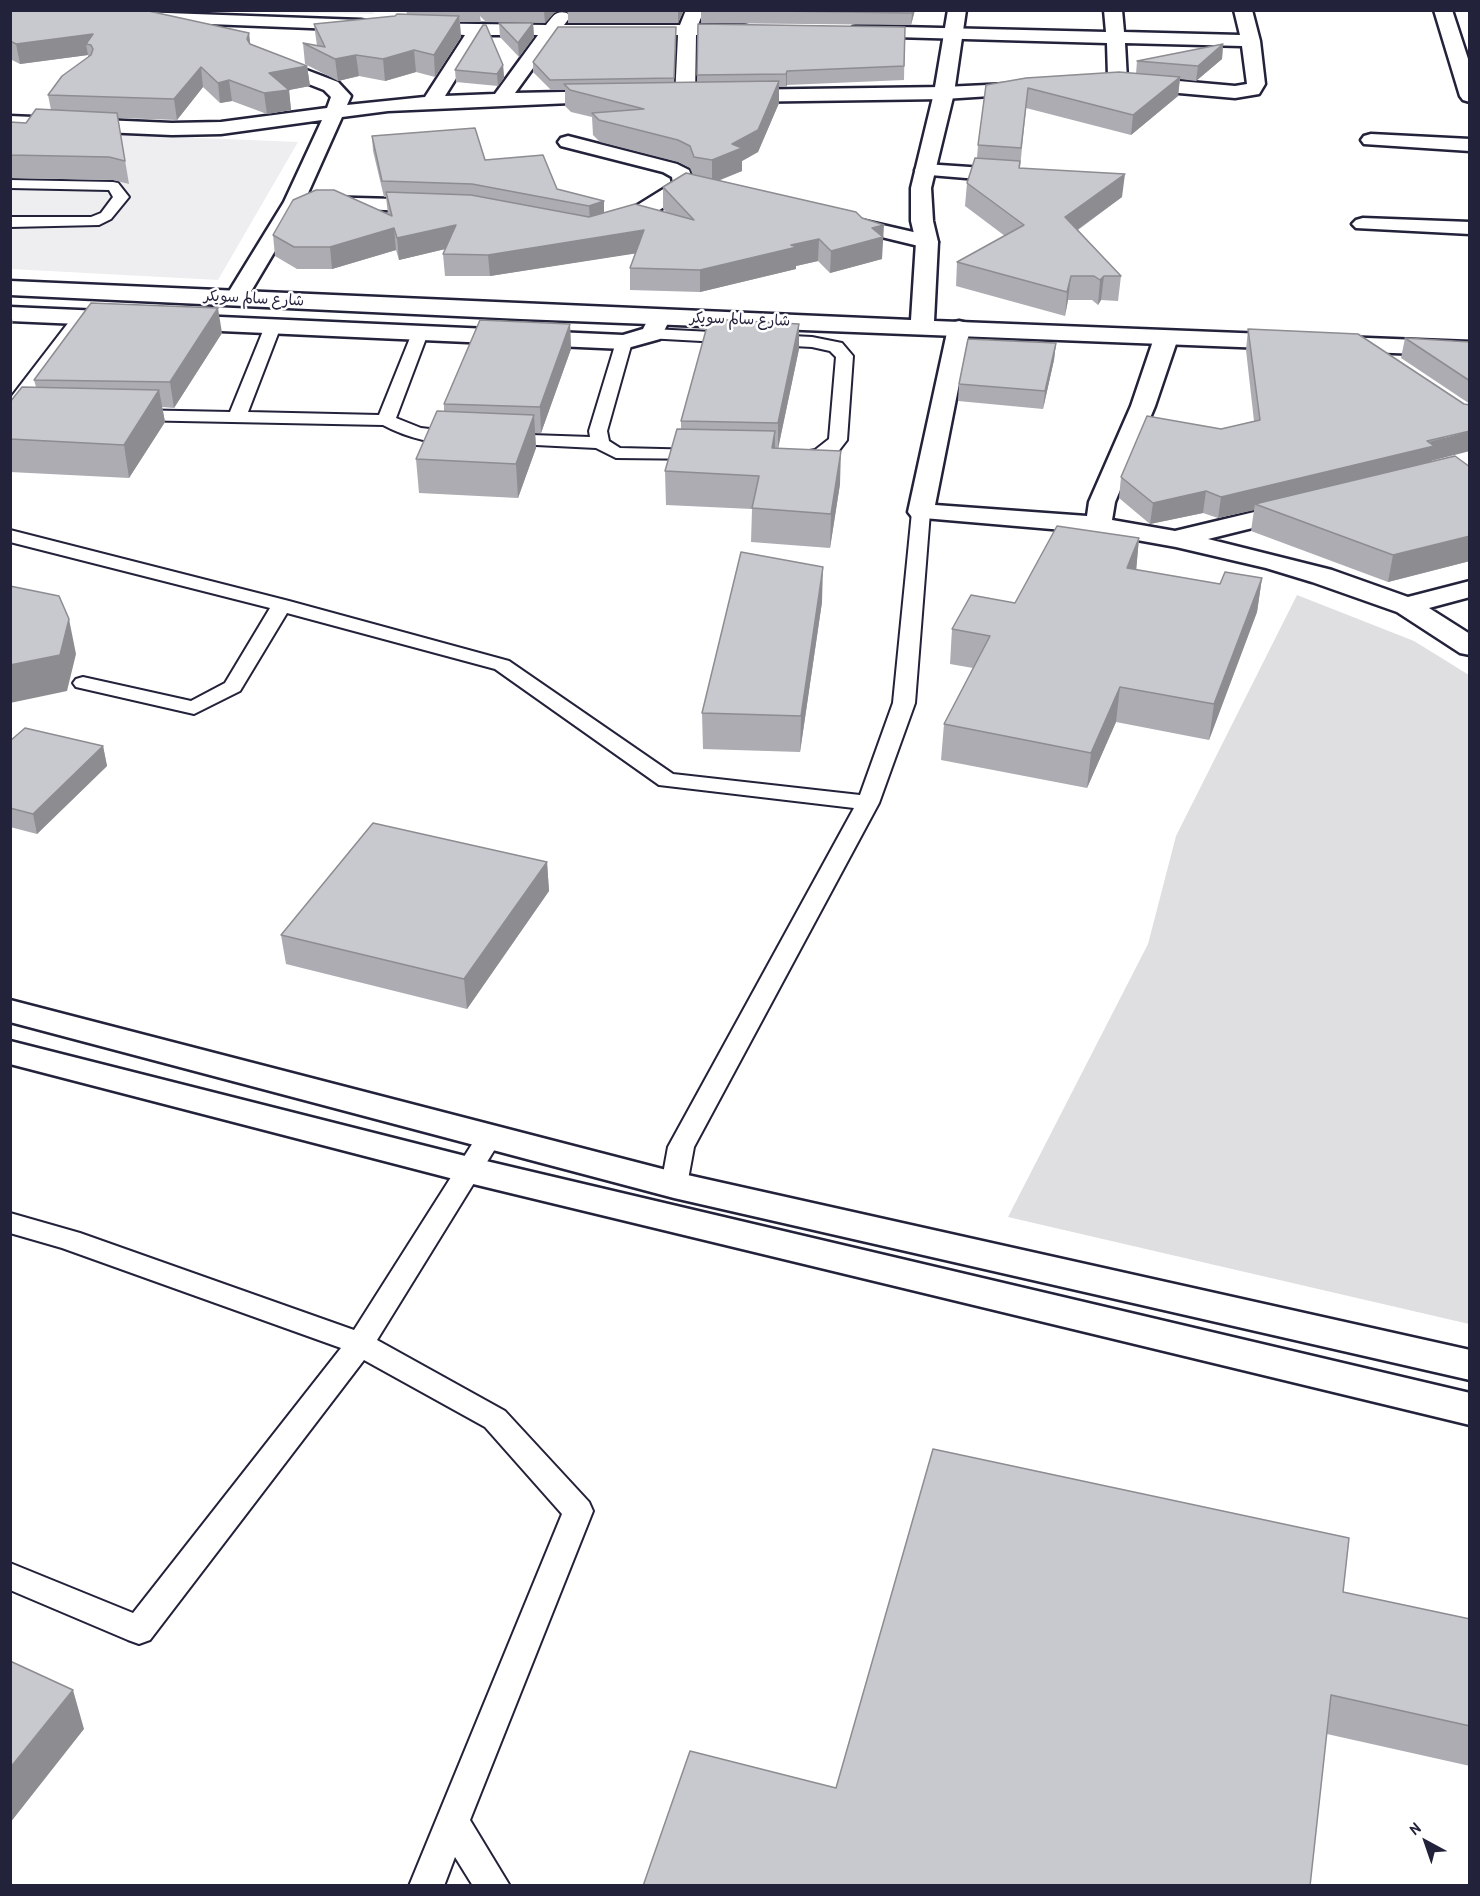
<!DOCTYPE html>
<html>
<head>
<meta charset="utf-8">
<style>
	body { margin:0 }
	#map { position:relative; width:1480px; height:1896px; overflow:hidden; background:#fff; font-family:"Patrick Hand",sans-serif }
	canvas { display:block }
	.frame { position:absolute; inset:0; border:12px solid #22223b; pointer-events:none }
	.north { position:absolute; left:1396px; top:1812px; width:60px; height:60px; -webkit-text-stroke:4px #fff; paint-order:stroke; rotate:320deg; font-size:16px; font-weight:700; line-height:24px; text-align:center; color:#22223b }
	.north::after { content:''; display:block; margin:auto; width:21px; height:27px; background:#22223b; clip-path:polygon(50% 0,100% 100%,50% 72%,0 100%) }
</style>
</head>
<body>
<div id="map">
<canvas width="1480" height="1896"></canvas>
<div class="frame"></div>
<div class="north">N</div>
</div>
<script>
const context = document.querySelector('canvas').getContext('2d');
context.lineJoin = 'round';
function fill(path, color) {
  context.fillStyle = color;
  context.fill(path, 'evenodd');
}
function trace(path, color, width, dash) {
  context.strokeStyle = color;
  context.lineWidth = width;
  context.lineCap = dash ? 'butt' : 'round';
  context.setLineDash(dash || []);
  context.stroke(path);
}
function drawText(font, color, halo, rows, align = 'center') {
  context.font = font + ' "Patrick Hand","Playpen Sans Arabic",sans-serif';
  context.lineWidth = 5;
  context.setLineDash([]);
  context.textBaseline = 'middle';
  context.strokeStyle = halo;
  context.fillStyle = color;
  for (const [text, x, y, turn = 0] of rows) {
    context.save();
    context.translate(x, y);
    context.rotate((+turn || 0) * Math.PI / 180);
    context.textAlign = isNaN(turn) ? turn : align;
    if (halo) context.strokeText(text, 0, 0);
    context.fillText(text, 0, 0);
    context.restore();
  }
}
const built = new Path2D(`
	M 209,11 L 375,10 L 375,11 L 373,14 Z
	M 10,130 L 298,142 L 218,280 L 11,269 Z`);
const green = new Path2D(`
	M 1297,595 L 1414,641 L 1469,675 L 1469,1324 L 1008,1217 L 1148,944 L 1176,836 Z`);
const service = new Path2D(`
	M 10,180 L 113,182 L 118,183 L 129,197 L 111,219 L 99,225 L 10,227 L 10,217 L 91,217 L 101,213 L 113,197 L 109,190 L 10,188 Z
	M 81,312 L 89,317 L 30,397 L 27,404 L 36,412 L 33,416 L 21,416 L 10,408 L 12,396 L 75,314 Z
	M 273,321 L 281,326 L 248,412 L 379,415 L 412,333 L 420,328 L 428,333 L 396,418 L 421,428 L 464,433 L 467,437 L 464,441 C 439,447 405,437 383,425 L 131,420 L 125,419 L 122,415 L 125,411 L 131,410 L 230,412 L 265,326 Z
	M 652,329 L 812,337 L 842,343 L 853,356 L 847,440 L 837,453 L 828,458 L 806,463 L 794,462 L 791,458 L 794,454 L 815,450 L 829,439 L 836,357 L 830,351 L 812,347 L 646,338 L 644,334 L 646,330 Z
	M 624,337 L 632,342 L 607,431 L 609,441 L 620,448 L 702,450 L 708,451 L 711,455 L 708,459 L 616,458 L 596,448 L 496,443 L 493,439 L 496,435 L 502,434 L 590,437 L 589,431 L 616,342 Z
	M 921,506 L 928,508 L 930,512 L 915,703 L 879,803 L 694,1147 L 687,1185 L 683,1192 L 674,1194 L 665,1192 L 661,1185 L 668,1147 L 854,808 L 659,785 L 495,669 L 287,613 L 240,691 L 194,714 L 76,687 L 73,683 L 76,679 L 83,677 L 191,701 L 225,683 L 270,608 L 10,542 L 10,530 L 289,601 L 509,661 L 673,774 L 860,795 L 893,703 L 912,512 L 914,508 Z
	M 490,1127 L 499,1130 L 503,1136 L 377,1340 L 505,1411 L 589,1502 L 593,1511 L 470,1820 L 510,1886 L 473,1886 L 455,1857 L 444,1886 L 409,1886 L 562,1514 L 485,1427 L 364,1360 L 150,1640 L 139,1644 L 128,1640 L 10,1590 L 10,1563 L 133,1613 L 341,1348 L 62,1248 L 10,1233 L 10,1213 L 80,1233 L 354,1330 L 481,1130 Z`);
const minor = new Path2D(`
	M 686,10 L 704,10 L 698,25 L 741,25 L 747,26 L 750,30 L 747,34 L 741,35 L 696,35 L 695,97 L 692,101 L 678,101 L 675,97 L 678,35 L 557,35 L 515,93 L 610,91 L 617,93 L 620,97 L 617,101 L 388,111 L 342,117 L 304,202 L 247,298 L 244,303 L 236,305 L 228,303 L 225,298 L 284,202 L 322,120 L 221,134 L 172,135 L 10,128 L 10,116 L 172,123 L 221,122 L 327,108 L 331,97 L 324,90 L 260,65 L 258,61 L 260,57 L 267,55 L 338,82 L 351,96 L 347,105 L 425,97 L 465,35 L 415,32 L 409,31 L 406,27 L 409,23 L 546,25 C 553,16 556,10 567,13 L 570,17 L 564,25 L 680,25 ZM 483,35 L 538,35 L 495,94 L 445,96 Z
	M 1104,10 L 1122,10 L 1124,32 L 1240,35 L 1234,10 L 1252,10 L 1260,41 L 1265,84 L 1259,94 L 1235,98 L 1134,89 L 1125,84 C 1114,91 1087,93 1074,90 L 1072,86 L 1074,82 L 1108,77 L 1107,43 L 859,36 L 853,35 L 850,31 L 853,27 L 859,26 L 1106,32 ZM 1125,43 L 1242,46 L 1247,84 L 1235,86 L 1134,77 L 1127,80 Z
	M 1434,10 L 1452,10 L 1470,65 L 1470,102 L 1463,100 L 1460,96 Z
	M 139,12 L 361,20 L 367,21 L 370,25 L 367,29 L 361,30 L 133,21 L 130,17 L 133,13 Z
	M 1030,83 L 1037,85 L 1039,89 L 1037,93 L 944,99 L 733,102 L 726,100 L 723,96 L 726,92 L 733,90 L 944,87 Z
	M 1371,134 L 1470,139 L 1470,151 L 1364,144 L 1361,140 L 1364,136 Z
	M 568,136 L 677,164 L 689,170 L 693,181 L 708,185 L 711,189 L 708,193 L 701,195 L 686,192 C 666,205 625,238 601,231 L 597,227 L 601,223 L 623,214 L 673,183 L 672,177 L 663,172 L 561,146 L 558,142 L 561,138 Z
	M 925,164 L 1014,170 L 1021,172 L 1024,176 L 1021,180 L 1014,182 L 918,174 L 915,170 L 918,166 Z
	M 319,197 L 433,200 L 440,202 L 443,206 L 440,210 L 433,212 L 312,207 L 309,203 L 312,199 Z
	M 839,215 L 935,237 L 938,242 L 935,247 L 927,248 L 832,225 L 828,221 L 832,217 Z
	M 1363,218 L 1470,222 L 1470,234 L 1356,228 L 1352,224 L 1356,220 Z
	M 10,307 L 124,312 L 132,314 L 135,319 L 132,324 L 124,326 L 10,321 Z
	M 660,310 L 668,312 L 671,317 L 660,339 L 624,349 L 176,329 L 168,327 L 165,322 L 168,317 L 176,315 L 623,335 L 643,329 L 652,312 Z
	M 959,321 L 967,323 L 970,328 L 935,505 L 1087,516 L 1089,502 L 1131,406 L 1154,338 L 1158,333 L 1166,331 L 1174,333 L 1178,338 L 1155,406 L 1115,502 L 1112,520 L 1175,531 L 1296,502 L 1305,505 L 1309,510 L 1305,515 L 1208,539 L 1332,570 L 1408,597 L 1470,581 L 1470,597 L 1429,608 L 1470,634 L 1470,655 L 1460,653 L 1397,612 L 1312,582 L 1266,568 L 1176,547 L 1098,533 L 912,517 L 908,512 L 948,328 L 951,323 Z`);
const tertiary = new Path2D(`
	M 948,10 L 966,10 L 954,93 L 931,188 L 933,221 L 938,242 L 934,321 L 1470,342 L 1470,356 L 521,319 L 10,295 L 10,281 L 911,320 L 916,242 L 911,221 L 911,188 L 934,93 Z`);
const trunk = new Path2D(`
	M 10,1000 L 674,1172 L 1470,1350 L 1470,1380 L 674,1198 L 10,1022 Z
	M 10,1041 L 469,1157 L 1470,1393 L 1470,1425 L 469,1183 L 10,1064 Z`);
const wall = new Path2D(`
	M 10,10 L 249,33 L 250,44 L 307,66 L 310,86 L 289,90 L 291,110 L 267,114 L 232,101 L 220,103 L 203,87 L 177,120 L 118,118 L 129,184 L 113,180 L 10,178 L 10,122 L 26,123 L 51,110 L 48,95 L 88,57 L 88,55 L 20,64 L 10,59 Z
	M 406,10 L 561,10 L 554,13 L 545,23 L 486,22 L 480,16 L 481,22 L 460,22 L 461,37 L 435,77 L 416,72 L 385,81 L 359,76 L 338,81 L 305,64 L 303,43 L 317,46 L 314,24 L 395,16 L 407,14 Z
	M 564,10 L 684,10 L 678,23 L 568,23 L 568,13 Z
	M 915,10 L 911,25 L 701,23 L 701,11 Z
	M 499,23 L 533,23 L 534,37 L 519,57 L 500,37 Z
	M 698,24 L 905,27 L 904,80 L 787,85 L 786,87 L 779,87 L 779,103 L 758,152 L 742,161 L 742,171 L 718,181 L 883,247 L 882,247 L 882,259 L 830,273 L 818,261 L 796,266 L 796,269 L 700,292 L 630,290 L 630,268 L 635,253 L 490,276 L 445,276 L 443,254 L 445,249 L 399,260 L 396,250 L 332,269 L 297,269 L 275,256 L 273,235 L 388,215 L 386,197 L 384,197 L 373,151 L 372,136 L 485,160 L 557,189 L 604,201 L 604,212 L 667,213 L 663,209 L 663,187 L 693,175 L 690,168 L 678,162 L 600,142 L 593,135 L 592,117 L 571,112 L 565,106 L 565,90 L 551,90 L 533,72 L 533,62 L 676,37 L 674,83 L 697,82 Z
	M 1223,44 L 1222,59 L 1196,81 L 1180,79 L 1178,96 L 1131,135 L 1026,108 L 1020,168 L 1122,197 L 1078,230 L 1121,276 L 1118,301 L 1101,300 L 1098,305 L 1092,300 L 1068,300 L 1065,316 L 956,286 L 957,262 L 1005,236 L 965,206 L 967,183 L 977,158 L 978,145 L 986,85 L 1136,74 L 1137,61 Z
	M 503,65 L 504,78 L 498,86 L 456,82 L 455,70 Z
	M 570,324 L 571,349 L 541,433 L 535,433 L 536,448 L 518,498 L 419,493 L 416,459 L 444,411 L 444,404 Z
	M 1248,329 L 1464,404 L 1431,462 L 1470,467 L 1470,561 L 1388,582 L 1251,531 L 1254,510 L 1218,518 L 1203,513 L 1150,524 L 1119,498 L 1121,477 L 1221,429 L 1254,421 L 1246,350 Z
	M 222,333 L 174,408 L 162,407 L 165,422 L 129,478 L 10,472 L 10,402 L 36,387 L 34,380 Z
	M 1405,338 L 1470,342 L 1470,404 L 1401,358 Z
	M 1056,343 L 1054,360 L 1043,409 L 958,401 L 959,384 Z
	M 799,349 L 778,448 L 840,484 L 830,548 L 751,542 L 752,509 L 666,505 L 665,471 L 681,429 L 681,421 Z
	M 1139,538 L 1136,570 L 1220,584 L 1262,578 L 1257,612 L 1209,740 L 1116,722 L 1087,788 L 941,760 L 944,724 L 973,668 L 950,664 L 952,629 L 1015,603 Z
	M 822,602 L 800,752 L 703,749 L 702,713 Z
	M 10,741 L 103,746 L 107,766 L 37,834 L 10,827 Z
	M 547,862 L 549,891 L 467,1009 L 286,964 L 281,935 Z
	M 1343,1592 L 1470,1619 L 1470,1766 L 1327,1734 L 836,1788 Z`);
const shadedWall = new Path2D(`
	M 544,10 L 561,10 L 554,13 L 545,23 Z
	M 678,10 L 684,10 L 678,23 Z
	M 912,10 L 915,10 L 911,25 L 912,13 Z
	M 459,16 L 461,37 L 435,77 L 434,55 Z
	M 533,23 L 534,37 L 519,57 L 518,43 Z
	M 249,33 L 251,53 L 247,39 Z
	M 93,34 L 93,49 L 91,45 L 86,44 L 88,55 L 20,64 L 16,44 Z
	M 1223,44 L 1222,59 L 1196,81 L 1198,66 Z
	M 414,50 L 416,72 L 385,81 L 383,59 Z
	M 356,55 L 359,76 L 338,81 L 335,59 Z
	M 503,65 L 504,78 L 498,86 L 497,74 Z
	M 307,66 L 310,86 L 289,90 L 291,110 L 267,114 L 264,93 L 269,73 Z
	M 201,67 L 203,87 L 177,120 L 174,99 Z
	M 787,71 L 787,85 L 786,87 L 786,74 Z
	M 1180,77 L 1178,96 L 1131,135 L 1133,115 Z
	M 229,80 L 232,101 L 220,103 L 218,83 Z
	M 779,81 L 779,103 L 758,152 L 742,161 L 742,171 L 712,183 L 712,160 L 732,144 Z
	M 1125,174 L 1122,197 L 1063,240 L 1065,217 Z
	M 604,201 L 604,217 L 590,222 L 589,206 Z
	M 456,225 L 458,246 L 399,260 L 397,238 Z
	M 884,225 L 882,259 L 830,273 L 831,251 L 872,228 Z
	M 394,228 L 396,250 L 332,269 L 330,247 Z
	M 644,230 L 645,252 L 490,276 L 488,255 Z
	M 819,239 L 818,261 L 796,266 L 796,269 L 700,292 L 700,270 L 791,245 Z
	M 1071,276 L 1068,300 L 1065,316 L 1067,292 Z
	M 1104,276 L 1101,300 L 1098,305 L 1100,280 Z
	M 218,308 L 222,333 L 174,408 L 170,382 Z
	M 10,310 L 13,323 L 10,327 Z
	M 570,324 L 571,349 L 541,433 L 540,407 Z
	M 799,324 L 799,349 L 778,449 L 778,423 Z
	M 1056,343 L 1054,360 L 1043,409 L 1045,391 Z
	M 159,390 L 165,422 L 129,478 L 124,445 Z
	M 534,415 L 536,448 L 518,498 L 516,464 Z
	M 775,431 L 775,464 L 772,448 Z
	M 1470,431 L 1470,451 L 1431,461 L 1430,467 L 1255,504 L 1254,510 L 1218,518 L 1221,497 Z
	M 841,451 L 840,484 L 830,548 L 831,514 Z
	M 1206,491 L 1203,513 L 1150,524 L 1153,503 Z
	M 1470,536 L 1470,561 L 1388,582 L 1393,555 Z
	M 1139,538 L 1136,572 L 1127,568 Z
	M 823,567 L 822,602 L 800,752 L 801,716 Z
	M 1262,578 L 1257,612 L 1209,740 L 1214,704 Z
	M 69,619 L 76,654 L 67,691 L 10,703 L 10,665 Z
	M 1120,687 L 1116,722 L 1087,788 L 1091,753 Z
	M 103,746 L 107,766 L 37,834 L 33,814 Z
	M 547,862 L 549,891 L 467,1009 L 464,979 Z
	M 73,1690 L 84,1729 L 10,1823 L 10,1768 Z`);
const building = new Path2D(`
	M 10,10 L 144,10 L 249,33 L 247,39 L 250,44 L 307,66 L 269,73 L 289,90 L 264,93 L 229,80 L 218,83 L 201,67 L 174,99 L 48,95 L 62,76 L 91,55 L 93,49 L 91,45 L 86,44 L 93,34 L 16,44 L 10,41 Z
	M 568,10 L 678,10 L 568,11 Z
	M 701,10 L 912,10 L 912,13 Z
	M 397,14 L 459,16 L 434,55 L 414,50 L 383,59 L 356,55 L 335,59 L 303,43 L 325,47 L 314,24 L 395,16 Z
	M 499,23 L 533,23 L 518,43 Z
	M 698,24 L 905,27 L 904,66 L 787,71 L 786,74 L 697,75 Z
	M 483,25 L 486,25 L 503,65 L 497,74 L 455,70 Z
	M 558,27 L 676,27 L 674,78 L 550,80 L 533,62 Z
	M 1223,44 L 1198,66 L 1137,61 Z
	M 1119,72 L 1180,77 L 1133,115 L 1028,88 L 1021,148 L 978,145 L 986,85 L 1026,78 Z
	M 779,81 L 758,130 L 732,144 L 742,148 L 712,160 L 694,157 L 690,146 L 678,140 L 599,120 L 592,113 L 644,109 L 570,90 L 564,84 Z
	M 36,109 L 117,113 L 125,161 L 109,157 L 10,155 L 10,122 L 26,123 Z
	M 475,128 L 485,160 L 543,155 L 557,189 L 604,201 L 589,206 L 472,184 L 382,181 L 372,136 Z
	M 975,158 L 1020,161 L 1019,168 L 1125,174 L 1065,217 L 1121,276 L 1104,276 L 1100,280 L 1094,276 L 1071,276 L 1067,292 L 957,262 L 1024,225 L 967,183 Z
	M 686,173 L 856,212 L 862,218 L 884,225 L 872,228 L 883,237 L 831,251 L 819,239 L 791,245 L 797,247 L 700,270 L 630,268 L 644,230 L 488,255 L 443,254 L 456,225 L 397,238 L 394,228 L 330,247 L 294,247 L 273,235 L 293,200 L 316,190 L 334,190 L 392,216 L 386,192 L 471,195 L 589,217 L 635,204 L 694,220 L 663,187 Z
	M 91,303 L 218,308 L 170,382 L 34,380 Z
	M 709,319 L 799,324 L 778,423 L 681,421 Z
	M 480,320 L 570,324 L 540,407 L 444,404 Z
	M 1248,329 L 1358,334 L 1464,404 L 1470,405 L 1470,431 L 1427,441 L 1434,446 L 1221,497 L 1206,491 L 1153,503 L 1121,477 L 1147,416 L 1221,429 L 1260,420 Z
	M 1405,338 L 1470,342 L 1470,381 Z
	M 968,339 L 1056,343 L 1045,391 L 959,384 Z
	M 22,387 L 159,390 L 124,445 L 10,439 L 10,402 Z
	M 437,411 L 534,415 L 516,464 L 416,459 Z
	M 677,429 L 775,431 L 772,448 L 841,451 L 831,514 L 752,508 L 759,476 L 665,471 Z
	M 1455,456 L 1470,467 L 1470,536 L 1393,555 L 1255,504 Z
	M 1057,526 L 1139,538 L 1127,568 L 1220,584 L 1225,572 L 1262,578 L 1214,704 L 1120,687 L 1091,753 L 944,724 L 990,636 L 952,629 L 971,595 L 1015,603 Z
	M 741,552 L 823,567 L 801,716 L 702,713 Z
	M 10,586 L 59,596 L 69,619 L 60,655 L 10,665 Z
	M 25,728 L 103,746 L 33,814 L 10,808 L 10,741 Z
	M 373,823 L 547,862 L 464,979 L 281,935 Z
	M 933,1449 L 1349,1538 L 1343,1592 L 1470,1619 L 1470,1726 L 1331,1695 L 1310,1886 L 643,1886 L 690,1751 L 836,1788 Z
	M 10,1661 L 73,1690 L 10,1768 Z`);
const farStreetnames = [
	["شارع سالم سويكر",254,299,3],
	["شارع سالم سويكر",740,320,2]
];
fill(built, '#eeeef1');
fill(green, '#dfdfe2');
trace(service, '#22223b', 4);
trace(minor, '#22223b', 5);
trace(tertiary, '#22223b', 5);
trace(trunk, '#22223b', 5);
fill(service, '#fff');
fill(minor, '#fff');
fill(tertiary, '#fff');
fill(trunk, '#fff');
fill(wall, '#acacb2');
fill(shadedWall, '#8c8c91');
fill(building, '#c8c8cf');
trace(building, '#8c8c91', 1.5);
drawText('15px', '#22223b', '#fff', farStreetnames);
</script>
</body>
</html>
